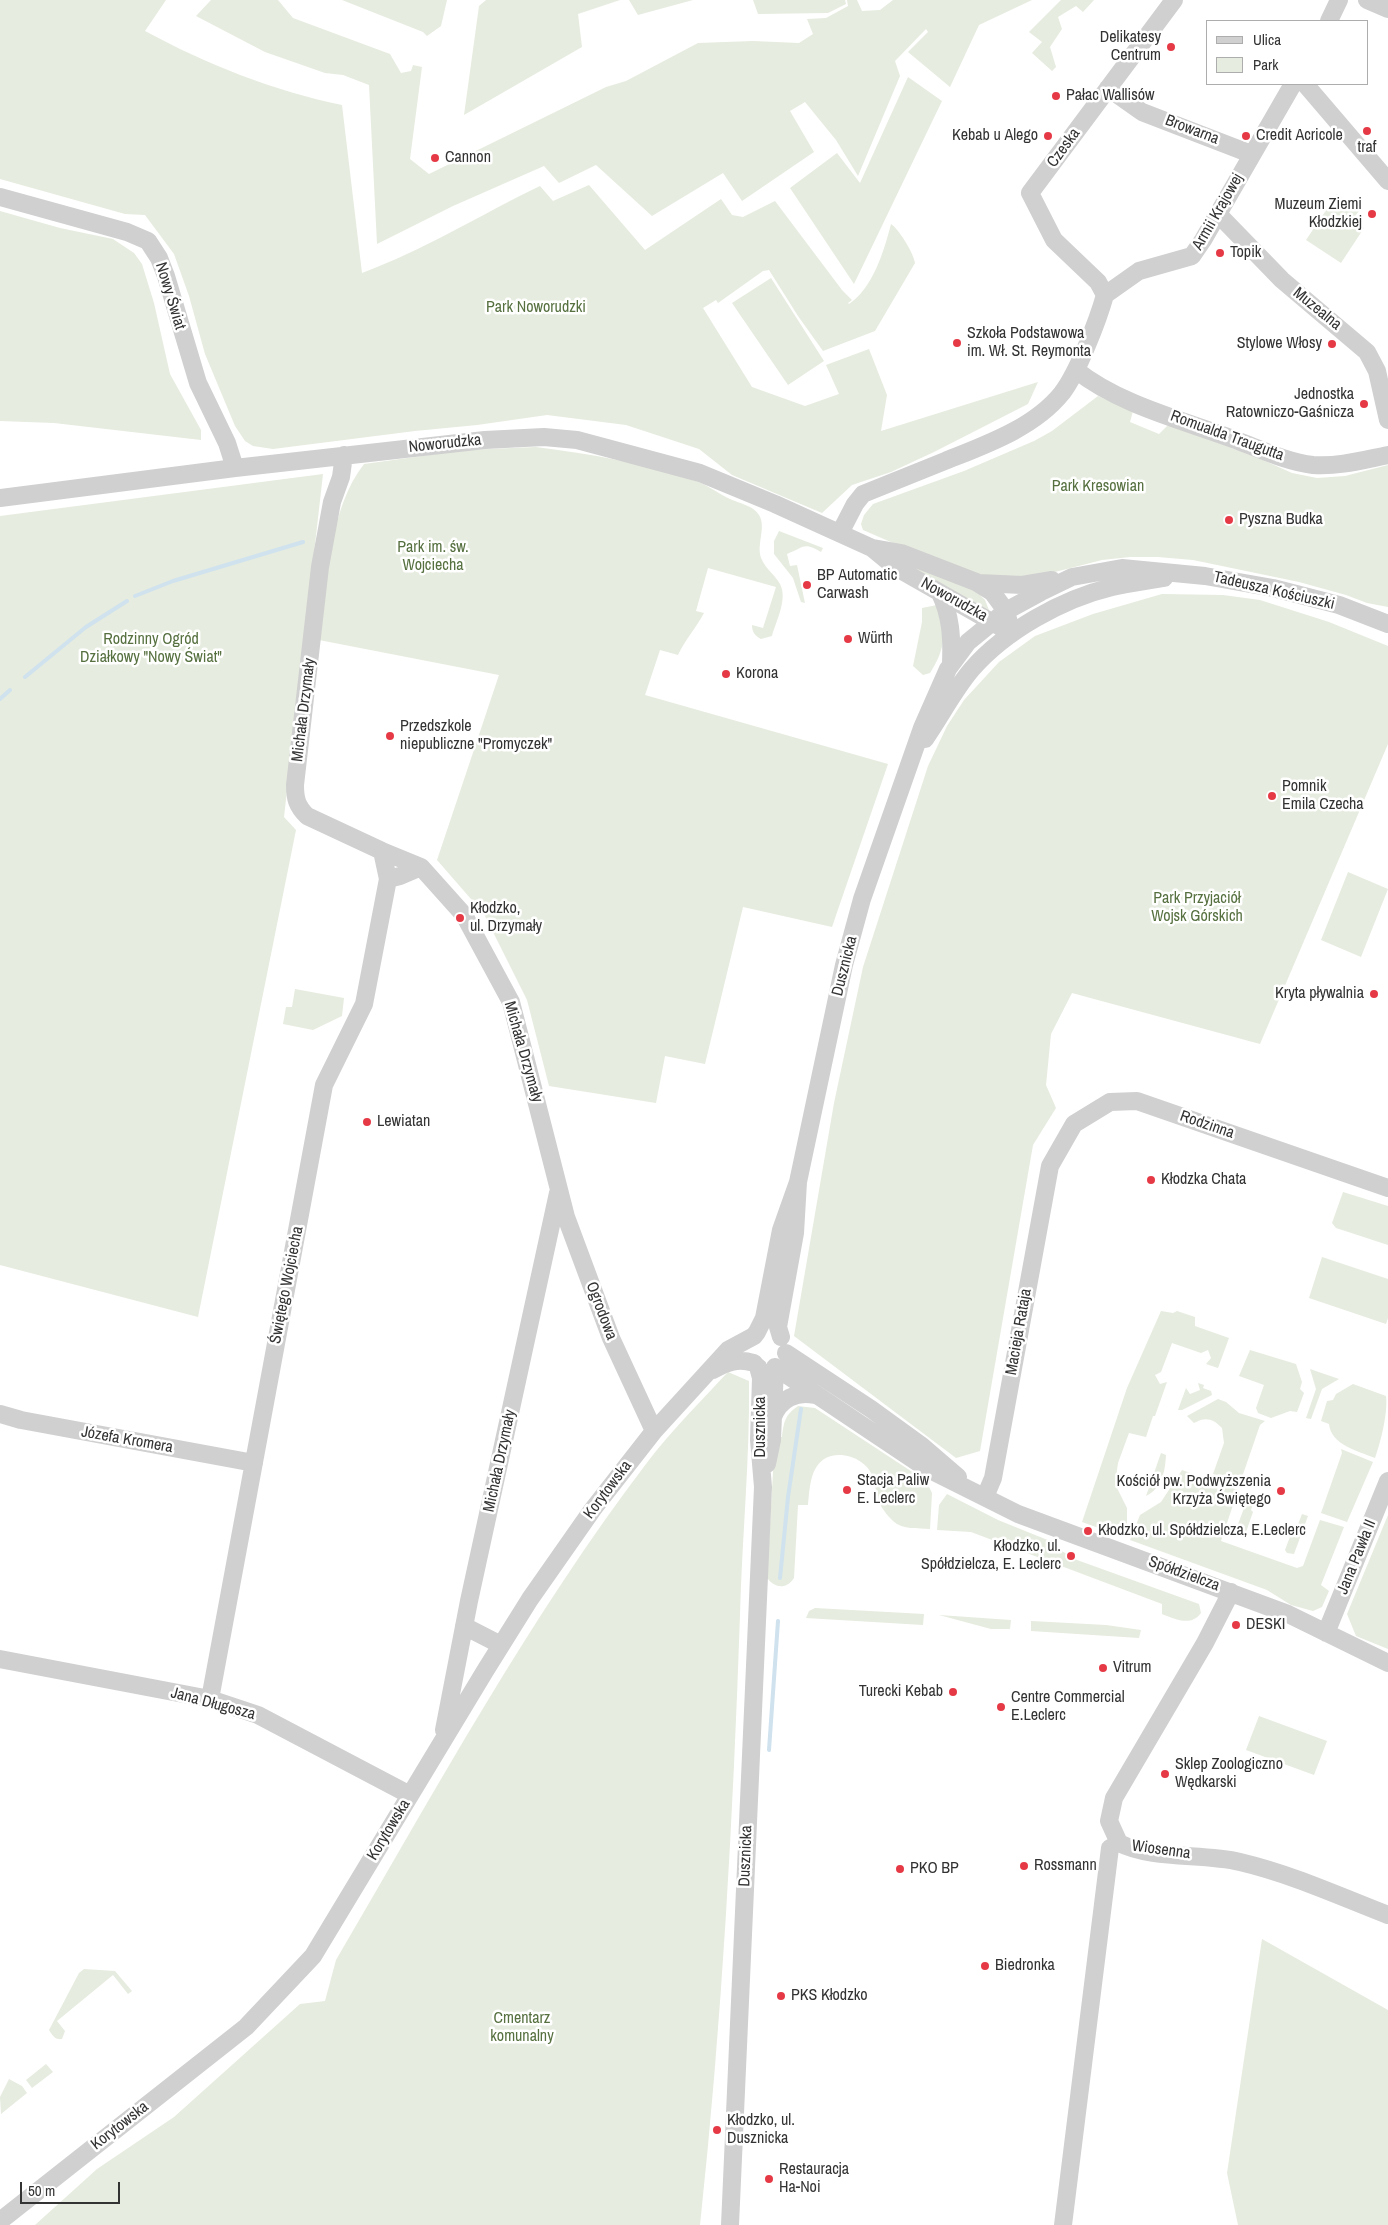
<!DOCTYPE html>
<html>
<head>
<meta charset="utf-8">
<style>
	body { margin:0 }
	#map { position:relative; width:1388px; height:2225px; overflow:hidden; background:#fff; font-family:"Archivo Narrow",sans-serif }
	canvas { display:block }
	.legend { position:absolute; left:1206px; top:20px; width:162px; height:65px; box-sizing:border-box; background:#fff; border:1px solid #adadad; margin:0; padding:6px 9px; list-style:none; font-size:15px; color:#333 }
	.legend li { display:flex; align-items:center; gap:10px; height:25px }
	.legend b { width:25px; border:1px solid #adadad }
	.scale { position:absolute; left:20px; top:2182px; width:100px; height:22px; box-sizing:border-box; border:2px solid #333; border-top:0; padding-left:6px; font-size:15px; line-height:18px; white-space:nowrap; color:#333; -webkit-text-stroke:4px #fff; paint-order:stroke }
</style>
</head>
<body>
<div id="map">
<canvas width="1388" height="2225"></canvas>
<ul class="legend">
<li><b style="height:6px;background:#d0d0d0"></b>Ulica</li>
<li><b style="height:14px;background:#e6ecdf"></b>Park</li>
</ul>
<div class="scale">50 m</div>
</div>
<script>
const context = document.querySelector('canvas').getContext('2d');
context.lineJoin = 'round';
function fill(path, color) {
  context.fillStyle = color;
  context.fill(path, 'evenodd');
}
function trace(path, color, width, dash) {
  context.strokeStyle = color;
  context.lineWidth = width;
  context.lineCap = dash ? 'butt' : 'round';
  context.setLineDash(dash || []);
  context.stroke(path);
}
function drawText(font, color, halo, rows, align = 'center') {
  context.font = font + ' "Archivo Narrow",sans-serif';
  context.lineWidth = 5;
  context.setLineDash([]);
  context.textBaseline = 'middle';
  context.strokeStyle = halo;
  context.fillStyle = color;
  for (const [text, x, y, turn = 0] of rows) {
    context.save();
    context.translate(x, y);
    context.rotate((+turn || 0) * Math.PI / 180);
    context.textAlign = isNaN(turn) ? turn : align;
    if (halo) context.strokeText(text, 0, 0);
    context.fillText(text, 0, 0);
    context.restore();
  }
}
const green = new Path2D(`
	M 0,0 L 166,0 L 145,31 C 206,64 274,91 342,105 L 362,273 C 424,250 480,215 540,186 L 553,201 L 589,185 L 645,250 L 721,199 L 732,215 L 743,217 L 775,201 L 842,290 L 852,300 L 848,303 L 849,304 C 873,288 884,251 891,224 C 899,229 914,254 915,263 L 875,331 L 823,351 L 798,316 L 769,270 L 763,271 L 718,303 L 716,300 L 703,308 L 752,387 L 805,406 L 839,394 L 826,365 L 869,349 L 887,395 L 881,431 L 1038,382 L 1028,404 L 934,452 L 891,472 L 852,485 L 822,513 L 732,475 L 699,449 L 626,425 L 547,415 L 477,425 L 415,431 L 273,449 L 253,446 L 245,441 L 235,426 L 205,354 L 189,296 L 174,254 L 145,215 L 125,214 L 0,179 Z
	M 211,0 L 278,0 L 293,18 L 390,54 L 401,73 L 411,71 L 413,65 L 422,67 L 410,159 L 429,174 L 606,87 L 626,81 L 698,43 L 753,41 L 799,43 L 813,34 L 807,19 L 826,18 L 848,6 L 847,0 L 857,0 L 862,11 L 880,10 L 893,0 L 1032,0 L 979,25 L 950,87 L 908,52 L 928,32 L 926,29 L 895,61 L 900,76 L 858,176 L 836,140 L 805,102 L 790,111 L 814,152 L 742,201 L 723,173 L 652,216 L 596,165 L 559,183 L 544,166 L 453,206 L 377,244 L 369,85 L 343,75 L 325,73 L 265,52 L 196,16 Z
	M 342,0 L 447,0 L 441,26 L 427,36 L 423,32 Z
	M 486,0 L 620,0 L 578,14 L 582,47 L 464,115 L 479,6 Z
	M 629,0 L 693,0 L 638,15 Z
	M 753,0 L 845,0 L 846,4 L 828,13 L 758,14 Z
	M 1061,0 L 1094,0 L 1083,12 L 1076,6 L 1058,17 L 1062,29 L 1050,47 L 1056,67 L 1052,71 L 1032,53 L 1042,42 L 1029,32 Z
	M 908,77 L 942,101 L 854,284 L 790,188 L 837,153 L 860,183 Z
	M 1337,194 L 1359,211 L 1352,220 L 1364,228 L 1341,263 L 1306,240 Z
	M 0,211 L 60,228 L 113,239 L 134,253 L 142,264 L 154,303 L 170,374 L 201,430 L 201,440 L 54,423 L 0,421 Z
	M 771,278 L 824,361 L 788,385 L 732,303 Z
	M 1098,396 L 1133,411 L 1130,422 L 1159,434 L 1169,424 L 1263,460 L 1292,473 L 1317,478 L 1345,476 L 1388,465 L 1388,607 L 1367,603 L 1346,595 L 1299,582 L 1193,560 L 1158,557 L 1130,557 L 1102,560 L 1051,573 L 994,579 L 923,556 L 863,530 L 861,524 L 864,515 L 873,504 L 964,471 L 1034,441 L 1052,431 Z
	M 536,447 C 590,454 645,463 696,481 C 708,485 719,494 730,499 C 739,503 754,506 759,515 C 767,528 755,546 762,560 C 766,569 775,575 780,584 C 788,599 776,621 772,636 L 761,639 C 755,636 752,632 752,625 L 763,628 L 776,587 L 708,568 L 696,611 L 704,613 C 696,628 685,640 678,655 L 660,650 L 645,695 L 888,764 L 832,927 L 743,907 L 705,1064 L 665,1056 L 656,1103 L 549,1086 L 527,1000 L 484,914 L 437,860 L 499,675 L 319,640 C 326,586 329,508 364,464 L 466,450 Z
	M 323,474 L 284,817 L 296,830 L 198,1317 L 0,1265 L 0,516 Z
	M 779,531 L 823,548 L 821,552 C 803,542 805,547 787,554 L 790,566 L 797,565 L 805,603 L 801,602 L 793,578 L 774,554 L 774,541 Z
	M 898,559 L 976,591 L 985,600 L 989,610 L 988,611 Z
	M 1162,594 L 1223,595 L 1260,600 L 1329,622 L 1388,646 L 1388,744 L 1260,1044 L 1072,993 L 1051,1034 L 1046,1085 L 1056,1108 L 1033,1145 L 980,1451 L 956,1458 L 794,1336 L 834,1103 L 863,967 L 928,766 L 947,726 L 964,700 L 999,662 L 1035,636 L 1093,614 Z
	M 937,605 C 949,629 944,652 930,673 L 923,675 L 913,666 L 922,622 L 922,608 Z
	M 1348,872 L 1388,889 L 1361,957 L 1321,940 Z
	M 295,989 L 344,998 L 342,1016 L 313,1030 L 283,1024 L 286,1007 L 292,1007 Z
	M 1343,1192 L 1388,1206 L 1388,1245 L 1336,1228 L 1332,1223 Z
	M 1322,1257 L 1388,1279 L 1388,1318 L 1386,1324 L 1309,1298 Z
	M 1161,1311 L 1173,1313 L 1177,1311 L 1195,1317 L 1195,1326 L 1229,1338 L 1218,1368 L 1206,1364 L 1211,1358 L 1208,1350 L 1201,1353 L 1172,1343 L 1161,1372 L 1155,1375 L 1160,1384 L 1167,1382 L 1155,1416 L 1153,1416 L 1146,1437 L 1129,1433 L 1118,1463 L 1115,1484 L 1127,1508 L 1127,1524 L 1121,1536 L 1082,1522 L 1127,1388 Z
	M 1250,1350 L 1296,1364 L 1302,1382 L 1300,1389 L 1304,1393 L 1297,1412 L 1290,1411 L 1271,1418 L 1258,1413 L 1256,1408 L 1264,1385 L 1239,1376 Z
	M 1310,1369 L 1339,1379 L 1322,1389 L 1311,1419 L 1306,1418 L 1316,1389 Z
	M 728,1372 L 749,1381 C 750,1459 742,1537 740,1615 C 733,1818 722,2022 700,2225 L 35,2225 L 97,2169 L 174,2117 L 300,2004 L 325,2001 L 336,1960 C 435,1791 530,1616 649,1460 C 673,1429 701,1401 728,1372 Z
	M 1198,1383 L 1204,1385 L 1203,1388 L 1211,1391 L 1212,1395 L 1182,1410 L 1178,1410 L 1186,1388 L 1190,1394 L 1200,1390 Z
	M 1353,1384 L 1386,1396 C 1388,1413 1381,1441 1375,1458 C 1358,1451 1331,1445 1329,1424 L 1321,1421 L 1327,1401 L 1333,1400 L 1336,1394 Z
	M 1218,1399 L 1226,1402 L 1239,1413 L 1265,1421 L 1260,1425 L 1240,1483 L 1213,1474 L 1224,1443 L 1222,1428 C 1214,1419 1205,1416 1194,1423 L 1187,1416 Z
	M 798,1406 L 815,1408 L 926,1481 L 932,1493 L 930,1529 C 918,1528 903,1530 893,1521 C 888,1516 882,1509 879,1502 C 876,1495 876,1488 874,1480 C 869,1462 849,1452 831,1456 C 810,1462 810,1487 808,1505 L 798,1505 L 794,1578 C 786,1590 775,1588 767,1578 L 775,1437 L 782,1437 C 784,1421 785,1415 798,1406 Z
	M 1341,1449 L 1373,1462 L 1347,1522 L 1321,1513 L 1342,1453 Z
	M 1161,1453 L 1166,1455 C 1165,1472 1162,1488 1146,1496 Z
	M 1182,1470 L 1238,1490 L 1221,1541 L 1297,1568 L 1303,1566 L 1320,1520 L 1344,1527 L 1321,1585 L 1329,1591 L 1322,1607 L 1313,1611 L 1291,1605 L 1267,1590 L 1130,1540 L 1140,1515 L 1161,1502 Z
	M 947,1494 L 998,1520 L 1050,1541 L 1055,1547 L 1077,1560 L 1199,1604 L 1201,1613 C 1191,1627 1175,1619 1162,1614 L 1162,1604 L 971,1532 L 937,1530 L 939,1505 Z
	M 1249,1495 L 1255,1497 L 1251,1510 L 1253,1512 L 1245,1535 L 1243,1536 L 1235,1532 Z
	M 1302,1514 L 1308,1516 L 1294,1554 L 1287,1553 L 1285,1550 L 1294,1526 L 1297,1527 Z
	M 1388,1515 L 1388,1649 L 1356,1636 L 1347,1614 Z
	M 815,1608 L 924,1614 L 923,1625 L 806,1618 L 809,1611 Z
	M 939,1615 L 1011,1620 L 1010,1629 L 991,1629 Z
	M 1031,1621 L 1106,1625 L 1141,1630 L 1139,1638 L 1031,1631 Z
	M 1259,1716 L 1327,1741 L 1314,1775 L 1246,1750 Z
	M 1262,1939 L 1388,2010 L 1388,2225 L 1238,2225 L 1227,2173 Z
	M 84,1969 L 115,1971 L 132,1991 L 128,1994 L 113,1975 L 57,2021 L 65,2031 L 62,2039 C 55,2040 53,2036 49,2030 L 79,1973 Z
	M 46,2064 L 53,2072 L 32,2088 L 26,2080 Z
	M 9,2079 L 22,2086 L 27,2093 L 1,2114 L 0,2097 Z`);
const stream = new Path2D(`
	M 135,596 L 173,581 L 303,542
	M 25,677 L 86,627 L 127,601
	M 0,699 L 10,690
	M 780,1578 L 788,1497 L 801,1409
	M 769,1750 L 778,1621`);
const minor = new Path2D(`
	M 1367,0 L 1388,9
	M 1329,21 L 1339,0
	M 1305,84 L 1388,181
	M 1108,88 L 1142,112 L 1251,154
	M 0,197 L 127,232 L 148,241 L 159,258 L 166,276 L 198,383 L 227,443 L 235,468
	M 1218,214 L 1282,280 L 1367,352 L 1377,371 L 1388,420
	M 1105,295 L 1098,282 L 1054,240 L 1030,193 L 1174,0
	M 1105,295 L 1139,271 L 1192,256 L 1203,240 L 1293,84
	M 1076,370 C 1118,404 1182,420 1233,439 C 1258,448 1286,462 1313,465 C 1338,467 1363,460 1388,455
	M 344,455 L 341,477 L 332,502 L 320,567 L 295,785 C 295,799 297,806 307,816 L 382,851 L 421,867 L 464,915 L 511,1002 L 566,1217 L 611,1338 L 654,1431
	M 0,498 L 235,468 L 485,440 L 544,437 L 577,440 L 700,473 L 775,504 L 872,548 L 895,567 L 1011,633
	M 840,533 L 855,504 L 863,494 C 891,483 918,472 945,461 C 985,445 1034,428 1062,393 C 1078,372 1098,320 1105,295
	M 873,548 L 901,553 L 976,582 L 992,592 L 1006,611 L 1009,623
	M 979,583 L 1022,585 L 1052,580
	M 940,593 C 951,616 952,638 951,663
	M 925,739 C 941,716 954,690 972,669 C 1005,631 1062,599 1112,587 C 1129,583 1147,581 1164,578
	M 388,879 L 400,876 L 421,867
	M 781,1337 L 778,1327 L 795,1233 L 798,1182 L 844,965 L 862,899 L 922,728 L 948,669 L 968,642 L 1006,611 L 1041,592 L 1072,577 L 1122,568 L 1205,576 L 1273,588 L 1339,605 L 1388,624
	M 786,1353 L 871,1409 L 922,1446 L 958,1477
	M 775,1367 L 926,1468 L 1018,1514 L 1288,1614 L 1388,1663
	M 713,1370 C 727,1362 738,1358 754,1363
	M 0,1414 L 21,1420 L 254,1463
	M 773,1417 C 780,1399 796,1391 815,1395
	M 767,1464 L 772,1440 L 775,1367
	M 985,1497 L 993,1478 L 1050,1166 L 1074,1124 L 1110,1102 L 1137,1101 L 1388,1188
	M 1231,1592 L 1205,1643 L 1114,1798 L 1109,1821 L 1119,1843 C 1153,1860 1202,1853 1240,1862 C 1291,1874 1339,1896 1388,1915
	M 464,1626 L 501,1645
	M 1326,1633 L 1388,1481
	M 0,1659 L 210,1699 L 258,1715 L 410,1795
	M 210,1699 L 324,1085 L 364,1004 L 388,879 L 382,851
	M 444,1730 L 469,1601 L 558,1193
	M 0,2221 L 246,2027 L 313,1956 L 485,1671 L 530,1599 L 593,1509 L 654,1431 L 728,1350 L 754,1336 L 757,1332 L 764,1318 L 781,1230 L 798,1182
	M 730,2225 L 763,1487 L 759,1440 L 761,1378 L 758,1367
	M 1063,2225 L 1110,1848`);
const markers = [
	[1171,47,5,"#e63946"],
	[1056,96,5,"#e63946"],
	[1367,131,5,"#e63946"],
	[1048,136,5,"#e63946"],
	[1246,136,5,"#e63946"],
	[435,158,5,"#e63946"],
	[1372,214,5,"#e63946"],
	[1220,253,5,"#e63946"],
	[957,343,5,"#e63946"],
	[1332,344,5,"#e63946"],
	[1364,404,5,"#e63946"],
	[1229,520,5,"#e63946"],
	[807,585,5,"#e63946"],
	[848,639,5,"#e63946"],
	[726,674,5,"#e63946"],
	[390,736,5,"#e63946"],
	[1272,796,5,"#e63946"],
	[460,918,5,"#e63946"],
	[1374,994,5,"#e63946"],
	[367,1122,5,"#e63946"],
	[1151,1180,5,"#e63946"],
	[847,1490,5,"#e63946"],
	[1281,1491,5,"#e63946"],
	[1088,1531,5,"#e63946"],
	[1071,1556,5,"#e63946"],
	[1236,1625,5,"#e63946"],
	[1103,1668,5,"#e63946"],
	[953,1692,5,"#e63946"],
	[1001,1707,5,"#e63946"],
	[1165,1774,5,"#e63946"],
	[1024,1866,5,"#e63946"],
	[900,1869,5,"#e63946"],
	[985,1966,5,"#e63946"],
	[781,1996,5,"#e63946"],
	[717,2130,5,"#e63946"],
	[769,2179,5,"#e63946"]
];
const poiNames = [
	["Delikatesy",1161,38,"right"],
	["Centrum",1161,56,"right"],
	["Pałac Wallisów",1066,96],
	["Kebab u Alego",1038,136,"right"],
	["Credit Acricole",1256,136],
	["traf",1367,148,"center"],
	["Cannon",445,158],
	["Muzeum Ziemi",1362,205,"right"],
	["Kłodzkiej",1362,223,"right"],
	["Topik",1230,253],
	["Szkoła Podstawowa",967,334],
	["im. Wł. St. Reymonta",967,352],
	["Stylowe Włosy",1322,344,"right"],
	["Jednostka",1354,395,"right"],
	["Ratowniczo-Gaśnicza",1354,413,"right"],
	["Pyszna Budka",1239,520],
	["BP Automatic",817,576],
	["Carwash",817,594],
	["Würth",858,639],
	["Korona",736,674],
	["Przedszkole",400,727],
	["niepubliczne \"Promyczek\"",400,745],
	["Pomnik",1282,787],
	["Emila Czecha",1282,805],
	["Kłodzko,",470,909],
	["ul. Drzymały",470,927],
	["Kryta pływalnia",1364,994,"right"],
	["Lewiatan",377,1122],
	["Kłodzka Chata",1161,1180],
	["Stacja Paliw",857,1481],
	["E. Leclerc",857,1499],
	["Kościół pw. Podwyższenia",1271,1482,"right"],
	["Krzyża Świętego",1271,1500,"right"],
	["Kłodzko, ul. Spółdzielcza, E.Leclerc",1098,1531],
	["Kłodzko, ul.",1061,1547,"right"],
	["Spółdzielcza, E. Leclerc",1061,1565,"right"],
	["DESKI",1246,1625],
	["Vitrum",1113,1668],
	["Turecki Kebab",943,1692,"right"],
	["Centre Commercial",1011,1698],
	["E.Leclerc",1011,1716],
	["Sklep Zoologiczno",1175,1765],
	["Wędkarski",1175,1783],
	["Rossmann",1034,1866],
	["PKO BP",910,1869],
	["Biedronka",995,1966],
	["PKS Kłodzko",791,1996],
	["Kłodzko, ul.",727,2121],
	["Dusznicka",727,2139],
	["Restauracja",779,2170],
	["Ha-Noi",779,2188]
];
const streetNames = [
	["Browarna",1192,130,21],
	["Czeska",1064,148,-54],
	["Armii Krajowej",1218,212,-60],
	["Nowy Świat",170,296,73],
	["Muzealna",1317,309,39],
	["Romualda Traugutta",1227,436,20],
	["Noworudzka",445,444,-6],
	["Tadeusza Kościuszki",1274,591,13],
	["Noworudzka",954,600,29],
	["Michała Drzymały",304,710,-83],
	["Dusznicka",845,966,-76],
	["Michała Drzymały",523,1052,74],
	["Rodzinna",1207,1125,19],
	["Świętego Wojciecha",287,1285,-79],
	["Ogrodowa",601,1311,69],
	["Macieja Rataja",1019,1332,-80],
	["Dusznicka",761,1427,-90],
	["Józefa Kromera",127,1440,10],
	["Michała Drzymały",500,1461,-78],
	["Korytowska",608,1490,-53],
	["Jana Pawła II",1357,1557,-68],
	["Spółdzielcza",1184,1574,20],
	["Jana Długosza",213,1704,15],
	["Korytowska",389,1830,-59],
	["Wiosenna",1161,1850,8],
	["Dusznicka",746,1856,-88],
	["Korytowska",120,2126,-38]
];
const parkNames = [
	["Park Noworudzki",536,308],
	["Park Kresowian",1098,487],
	["Park im. św.",433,548],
	["Wojciecha",433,566],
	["Rodzinny Ogród",151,640],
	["Działkowy \"Nowy Świat\"",151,658],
	["Park Przyjaciół",1197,899],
	["Wojsk Górskich",1197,917],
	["Cmentarz",522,2019],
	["komunalny",522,2037]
];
fill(green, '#e6ecdf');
trace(stream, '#cfe2ee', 4);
trace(minor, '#d0d0d0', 18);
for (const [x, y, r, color] of markers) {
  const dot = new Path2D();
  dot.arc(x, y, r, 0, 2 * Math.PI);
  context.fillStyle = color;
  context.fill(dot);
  trace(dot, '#fff', 2);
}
drawText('16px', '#333', '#fff', poiNames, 'left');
drawText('16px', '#333', '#fff', streetNames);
drawText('16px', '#56703f', '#fff', parkNames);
</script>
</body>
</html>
